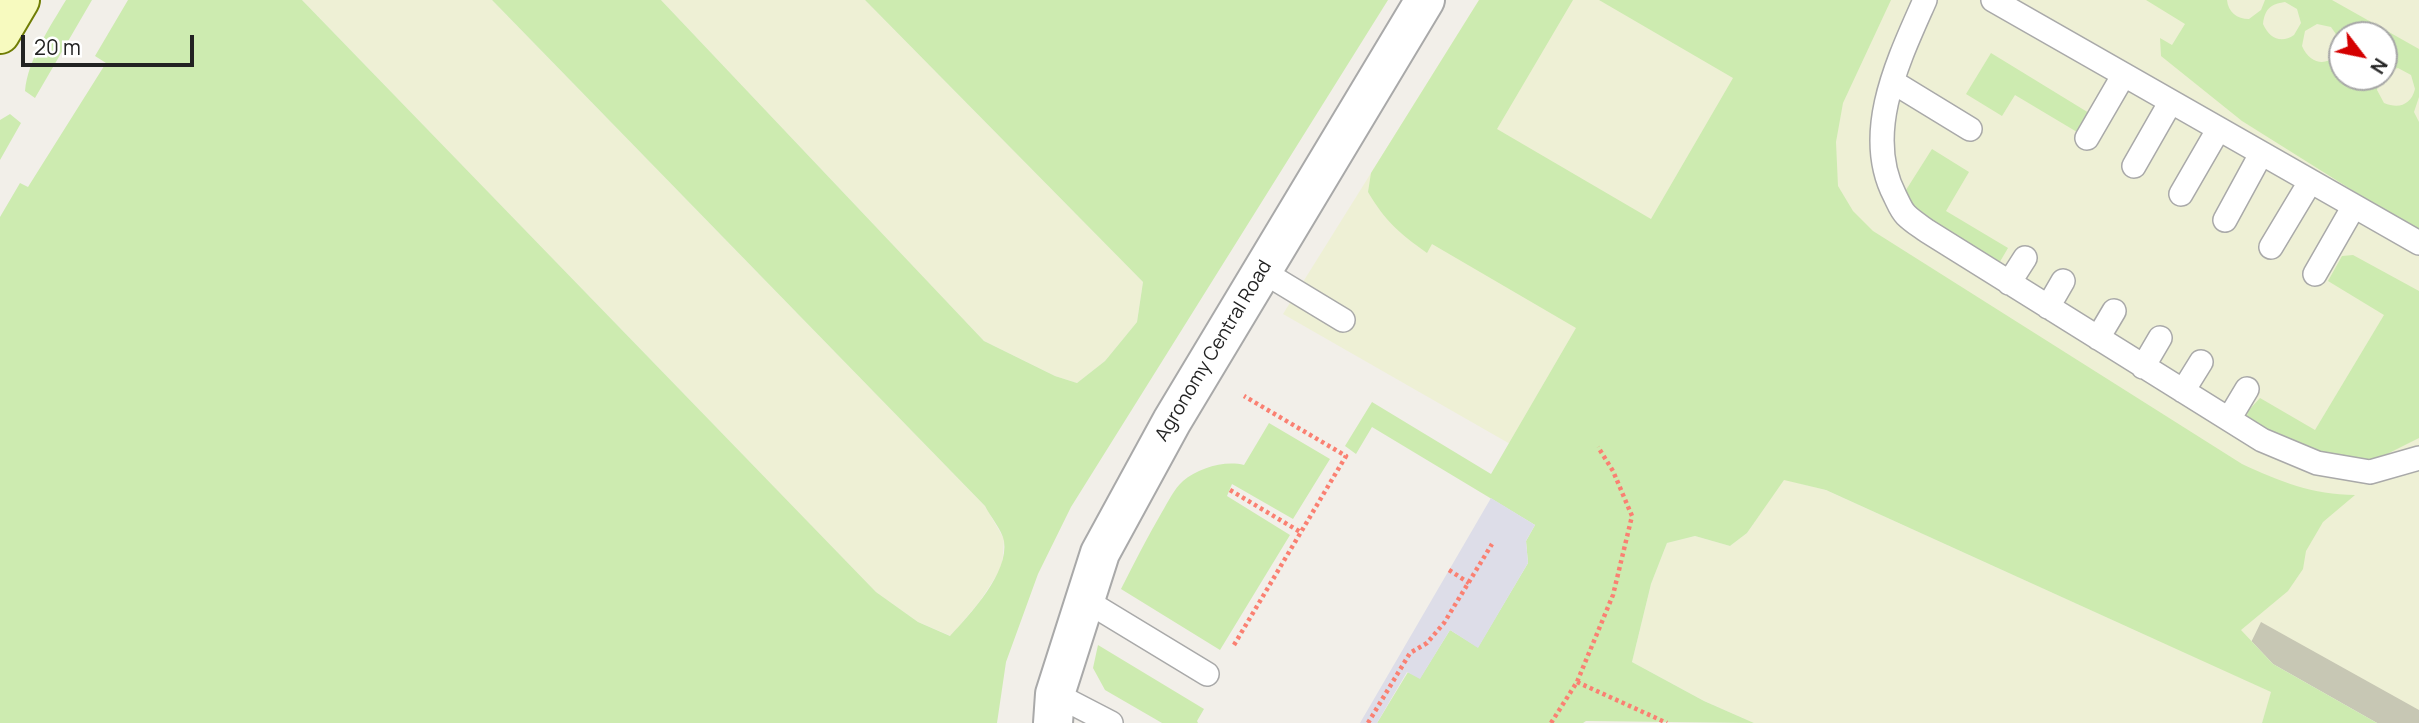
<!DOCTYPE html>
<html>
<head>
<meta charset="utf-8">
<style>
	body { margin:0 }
	#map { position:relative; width:2419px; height:723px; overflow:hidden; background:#f2efe9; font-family:Manrope,sans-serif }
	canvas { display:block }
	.north { position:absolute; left:2328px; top:21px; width:70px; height:70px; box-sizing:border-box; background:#fff; border:2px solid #a7a7a7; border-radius:50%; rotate:122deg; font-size:19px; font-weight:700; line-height:28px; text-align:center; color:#222 }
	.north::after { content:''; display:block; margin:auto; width:24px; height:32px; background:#d40000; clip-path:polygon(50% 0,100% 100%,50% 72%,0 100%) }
	.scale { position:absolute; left:21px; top:35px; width:173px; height:32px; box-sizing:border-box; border:4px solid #222; border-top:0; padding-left:9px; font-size:21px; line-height:24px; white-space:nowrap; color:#222; -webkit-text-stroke:5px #fff; paint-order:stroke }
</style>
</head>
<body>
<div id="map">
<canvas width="2419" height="723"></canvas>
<div class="north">N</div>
<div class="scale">20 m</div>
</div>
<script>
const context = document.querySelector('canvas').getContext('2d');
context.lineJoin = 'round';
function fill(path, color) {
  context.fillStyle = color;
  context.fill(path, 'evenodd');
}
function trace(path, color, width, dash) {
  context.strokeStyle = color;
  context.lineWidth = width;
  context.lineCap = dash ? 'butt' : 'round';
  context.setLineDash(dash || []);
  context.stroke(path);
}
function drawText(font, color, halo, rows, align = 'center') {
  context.font = font + ' Manrope,sans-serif';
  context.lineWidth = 5;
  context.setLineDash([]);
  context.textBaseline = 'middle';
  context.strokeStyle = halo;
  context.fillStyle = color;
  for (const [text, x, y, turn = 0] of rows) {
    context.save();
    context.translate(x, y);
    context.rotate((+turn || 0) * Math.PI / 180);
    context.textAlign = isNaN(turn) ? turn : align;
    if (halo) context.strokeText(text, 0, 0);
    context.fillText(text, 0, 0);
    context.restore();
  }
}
const construction = new Path2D(`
	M 2419,485 L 2419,723 L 2377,723 L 2273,664 L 2241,630 Z`);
const farmland = new Path2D(`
	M 302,0 L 492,0 L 985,506 L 1004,539 L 1002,567 L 980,601 L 951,636 L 918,622 L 876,592 Z
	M 661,0 L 865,0 L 1143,282 L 1137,322 L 1105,361 L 1077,383 L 1055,376 L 984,341 Z
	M 1479,0 L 2419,0 L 2419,710 L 2261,622 L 2235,675 L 2272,692 L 2262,723 L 1754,723 L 1704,701 L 1632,662 L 1651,584 L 1667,543 L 1695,536 L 1730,546 L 1747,533 L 1783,479 L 1826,490 L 2157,640 L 1621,376 L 1566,476 L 1283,314 ZM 2342,35 L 2384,35 L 2384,77 L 2342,77 Z`);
const grass = new Path2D(`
	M 66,0 L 92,0 L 35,98 L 25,91 C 28,59 50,27 66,0 Z
	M 128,0 L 302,0 L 876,592 L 918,622 L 950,636 C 971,613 1009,573 1004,541 C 1002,530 990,516 985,506 L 492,0 L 661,0 L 984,341 L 1055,376 L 1077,383 L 1105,361 L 1137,322 L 1143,282 L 865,0 L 1388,0 L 1071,507 L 1038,574 L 1006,662 L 997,723 L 0,723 L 0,217 L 20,183 L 28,187 L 106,63 L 95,56 Z
	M 1479,0 L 1573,0 L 1497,129 L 1651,219 L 1733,78 L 1599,0 L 1891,0 L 1843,103 L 1836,142 L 1838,186 L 1853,211 L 1873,231 L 2242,464 C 2279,481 2313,495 2355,495 L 2323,522 L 2306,551 L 2303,569 L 2288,591 L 2241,630 L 2273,664 L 2377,723 L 2262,723 L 2271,692 L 1826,490 L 1784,480 L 1747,533 L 1730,546 L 1695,536 L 1667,543 L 1651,584 L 1632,662 L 1704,701 L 1754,723 L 1586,721 L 1583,723 L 1377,723 L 1408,672 L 1420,678 L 1450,630 L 1478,647 L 1528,563 L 1526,541 L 1535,525 L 1372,427 L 1356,454 L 1345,446 L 1372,402 L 1491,474 L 1576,328 L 1432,244 L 1427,253 C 1399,233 1386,222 1368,192 L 1371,173 Z
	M 2146,0 L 2227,0 C 2228,12 2237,19 2249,19 L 2261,10 L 2265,0 L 2332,0 L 2419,49 L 2419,97 L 2414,112 L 2419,122 L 2419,232 L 2242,121 L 2161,56 L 2160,38 L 2172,45 L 2185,24 ZM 2285,2 L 2297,9 L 2301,23 L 2294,35 C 2281,44 2269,38 2263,24 C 2265,9 2270,4 2285,2 ZM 2317,24 L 2331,27 L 2340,40 C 2339,66 2312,70 2302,46 L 2305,31 ZM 2342,35 L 2384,35 L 2384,72 L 2398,68 L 2411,75 L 2415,89 C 2411,105 2399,109 2384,103 L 2377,90 L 2380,77 C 2371,77 2368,84 2360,85 C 2331,88 2342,51 2342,35 Z
	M 1991,53 L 2089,113 L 2077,132 L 2015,95 L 2002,116 L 1966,94 Z
	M 10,114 L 21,123 L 0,160 L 0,120 Z
	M 1932,149 L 1969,172 L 1946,211 L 2008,248 L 1998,265 L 1910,212 L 1904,201 L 1906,190 Z
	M 2353,255 L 2419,291 L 2419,438 L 2377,459 L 2361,463 L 2321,461 L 2246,420 L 2248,411 L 2260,398 L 2315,430 L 2384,315 L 2328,281 L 2342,256 Z
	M 1269,423 L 1330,459 L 1293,519 L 1232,484 L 1227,496 L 1290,535 L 1220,650 L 1121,589 C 1134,563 1147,538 1162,512 C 1168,502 1174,489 1183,481 C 1198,468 1225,460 1244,465 Z
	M 1098,645 L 1204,709 L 1197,721 L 1198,723 L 1162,723 L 1105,690 L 1093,668 Z`);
const plaza = new Path2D(`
	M 1491,498 L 1535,525 L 1526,541 L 1528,563 L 1478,648 L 1450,630 L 1420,679 L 1407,672 L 1377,723 L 1360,723 Z`);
const path = new Path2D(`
	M 1230,490 L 1302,533
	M 1449,570 L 1469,583
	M 1234,645 L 1346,456 L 1244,396
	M 1577,682 L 1667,723
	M 1368,723 L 1410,653 L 1427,643 L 1444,623 L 1492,544
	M 1551,723 L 1577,682 L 1613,595 L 1632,516 L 1613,471 L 1598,447`);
const lane = new Path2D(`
	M 1925,0 C 1899,59 1862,133 1895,196 C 1898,202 1901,210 1906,215 C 1912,221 1920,226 1927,231 L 2262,440 L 2317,463 L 2370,472 L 2419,458
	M 1993,0 L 2419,243
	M 1893,82 L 1970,129
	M 2087,138 L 2123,76
	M 2134,166 L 2170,103
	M 2181,194 L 2218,130
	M 2225,220 L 2261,154
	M 2271,247 L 2310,182
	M 1262,271 L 1343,320
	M 2315,274 L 2354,206
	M 2009,283 L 2025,258
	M 2048,307 L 2063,281
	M 2098,338 L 2114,311
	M 2143,367 L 2160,338
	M 2183,391 L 2201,362
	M 2229,419 L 2247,389
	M 1085,600 L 1207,674
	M 1055,694 L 1111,723`);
const street = new Path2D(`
	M 1053,723 L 1055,694 L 1100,553 L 1172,421 L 1425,0`);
const secondary = new Path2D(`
	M 0,34 L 20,0`);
const streetNames = [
	["Agronomy Central Road",1214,351,-59]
];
fill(construction, '#c7c7b4');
fill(farmland, '#eef0d5');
fill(grass, '#cdebb0');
fill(plaza, '#dddde8');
trace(lane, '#a9a9a9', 26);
trace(street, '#a9a9a9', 42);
trace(secondary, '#707d05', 42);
trace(path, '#fa8072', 4.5, [3.5, 3.5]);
trace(lane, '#fff', 23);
trace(street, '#fff', 38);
trace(secondary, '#f7fabf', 38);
drawText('19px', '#222', '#fff', streetNames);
</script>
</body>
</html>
